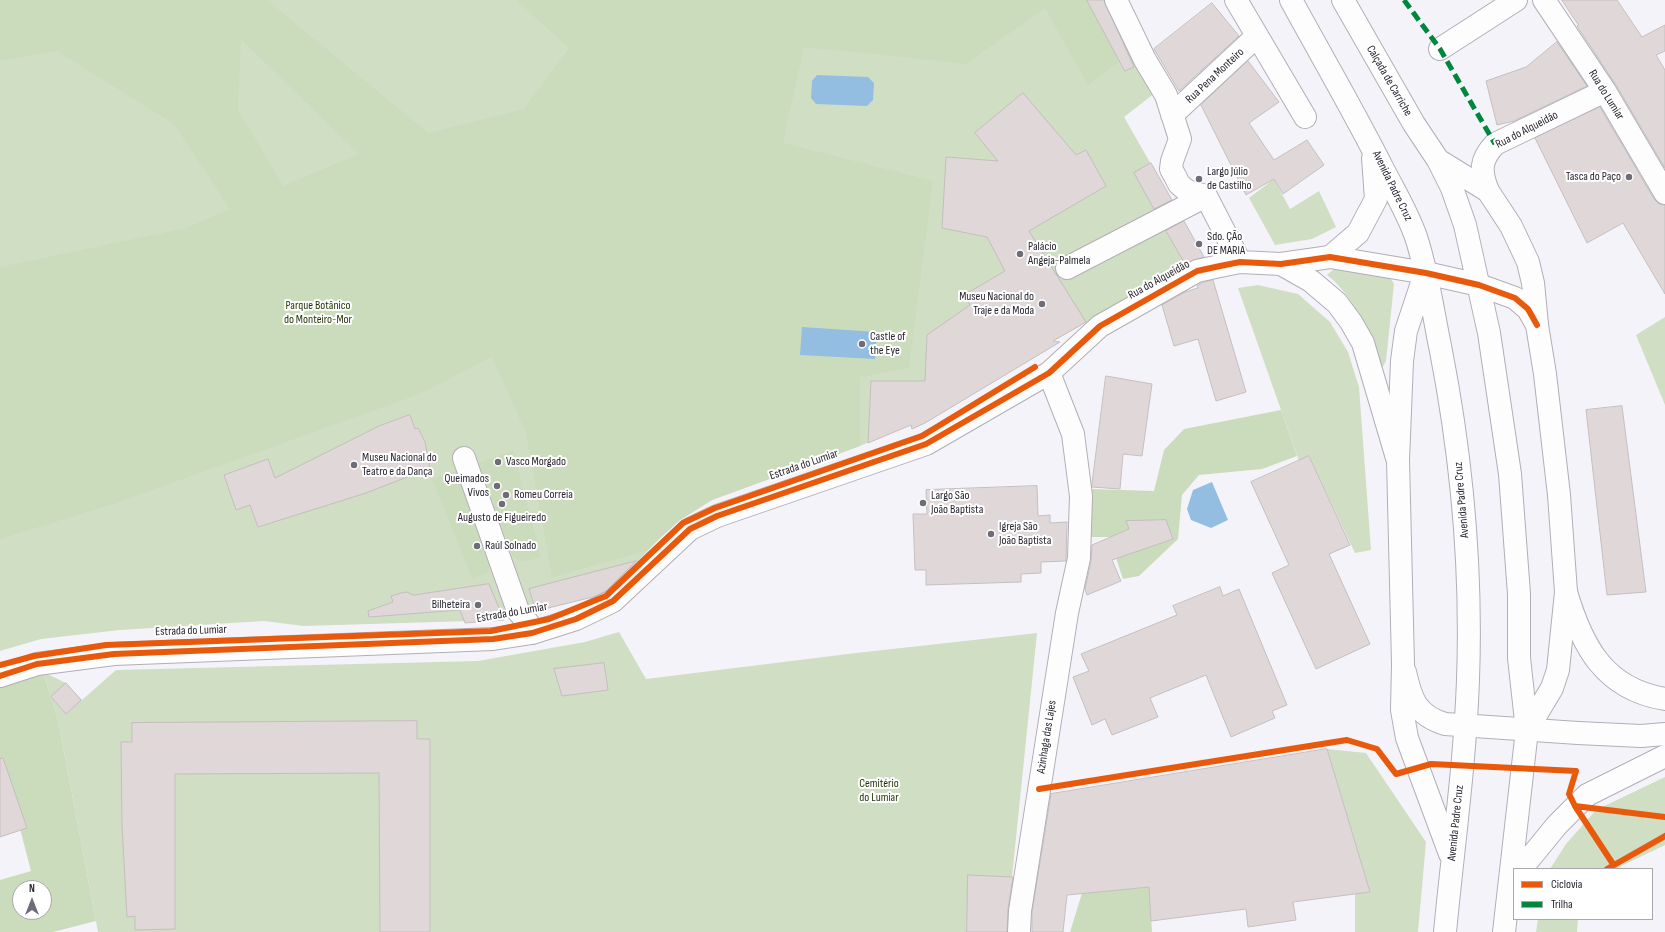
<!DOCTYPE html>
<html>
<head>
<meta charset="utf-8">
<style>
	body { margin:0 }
	#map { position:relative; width:1665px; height:932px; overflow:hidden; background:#f5f3fa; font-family:"Sofia Sans Condensed",sans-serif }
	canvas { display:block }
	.legend { position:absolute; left:1513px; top:868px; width:140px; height:52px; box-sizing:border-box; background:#fff; border:1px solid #a9a7ac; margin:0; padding:5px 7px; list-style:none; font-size:12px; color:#282430 }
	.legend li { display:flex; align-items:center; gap:8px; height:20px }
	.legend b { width:20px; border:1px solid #a9a7ac }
	.north { position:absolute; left:12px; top:880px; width:40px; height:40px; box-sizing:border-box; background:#fff; border:1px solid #a9a7ac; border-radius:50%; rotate:0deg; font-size:11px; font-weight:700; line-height:16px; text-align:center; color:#282430 }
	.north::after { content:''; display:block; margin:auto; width:14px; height:18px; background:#706c77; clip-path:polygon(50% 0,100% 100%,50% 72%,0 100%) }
</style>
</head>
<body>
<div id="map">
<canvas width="1665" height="932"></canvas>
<ul class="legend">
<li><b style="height:5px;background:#e8590c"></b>Ciclovia</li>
<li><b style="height:5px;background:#00873e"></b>Trilha</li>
</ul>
<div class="north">N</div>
</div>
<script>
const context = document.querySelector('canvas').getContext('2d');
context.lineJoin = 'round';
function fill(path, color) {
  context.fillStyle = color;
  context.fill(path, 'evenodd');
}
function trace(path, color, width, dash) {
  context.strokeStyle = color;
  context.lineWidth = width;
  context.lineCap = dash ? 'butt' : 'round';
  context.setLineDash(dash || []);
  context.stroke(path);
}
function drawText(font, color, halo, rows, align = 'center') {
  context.font = font + ' "Sofia Sans Condensed",sans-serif';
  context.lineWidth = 4;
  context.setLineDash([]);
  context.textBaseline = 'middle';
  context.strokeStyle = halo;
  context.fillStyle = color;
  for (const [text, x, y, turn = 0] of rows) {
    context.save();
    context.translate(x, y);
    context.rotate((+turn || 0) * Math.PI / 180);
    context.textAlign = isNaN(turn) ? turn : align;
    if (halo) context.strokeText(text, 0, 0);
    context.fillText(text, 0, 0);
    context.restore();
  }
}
const green = new Path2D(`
	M 0,0 L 1106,0 L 1155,93 L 1124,117 L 1203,255 L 1045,346 L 1046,350 L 925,423 L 912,429 L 910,425 L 860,446 L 712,500 L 680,520 L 663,535 L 614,586 L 595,596 L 536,611 L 534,608 L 529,608 L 506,615 L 504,620 L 304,626 L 264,621 L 120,630 L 41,639 L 0,651 Z
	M 1274,179 L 1290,209 L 1319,191 L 1336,227 L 1312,239 L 1275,245 L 1249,198 Z
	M 1335,268 L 1389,276 L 1394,284 L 1386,361 L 1382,368 C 1368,336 1356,297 1327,275 Z
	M 1258,285 L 1298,294 L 1330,322 L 1348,352 L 1359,387 L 1371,550 L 1355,553 L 1309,456 L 1299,461 L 1238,288 Z
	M 1665,317 L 1665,405 L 1636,335 Z
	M 619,632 L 646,679 L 856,653 L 1037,633 L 1012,877 L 1005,932 L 98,932 L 58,720 L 43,672 L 66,683 L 82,700 L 116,670 L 478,661 L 585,642 Z
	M 1327,749 L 1366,753 L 1426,842 L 1418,932 L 1355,932 L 1355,894 L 1370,892 Z
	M 1665,777 L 1665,845 L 1615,869 L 1550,869 L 1566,844 L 1596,810 Z
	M 1538,919 L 1578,919 L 1577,932 L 1536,932 Z`);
const forest = new Path2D(`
	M 0,0 L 267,0 L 428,133 L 524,109 L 569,48 L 516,0 L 1087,0 L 1120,61 L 1088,85 L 1045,8 L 966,64 L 804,47 L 783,143 L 933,181 L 909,368 L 860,377 L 860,446 L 712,500 L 680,520 L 646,551 L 552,577 L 526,433 L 492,357 L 417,395 L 113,504 L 0,539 L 0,267 L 186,228 L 230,209 L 174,124 L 57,51 L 0,61 ZM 241,40 L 242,40 L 359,154 L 283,186 L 238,109 Z
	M 1281,410 L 1297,456 L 1262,469 L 1199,475 L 1182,495 L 1178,539 L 1139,576 L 1123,579 L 1109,537 L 1088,537 L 1091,489 L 1154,491 L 1164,450 L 1184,429 Z
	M 513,450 L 541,557 L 524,562 L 513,557 L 479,463 Z
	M 456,471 L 490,565 L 486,574 L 472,578 L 432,479 Z
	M 43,672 L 58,720 L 96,921 L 53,932 L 0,932 L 0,880 L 31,871 L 13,802 L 0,771 L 0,688 ZM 20,888 L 44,888 L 44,912 L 20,912 Z
	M 1149,887 L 1152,932 L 1070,932 L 1082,893 Z`);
const water = new Path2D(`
	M 817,75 L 868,77 L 874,83 L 873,100 L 867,106 L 816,104 L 811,98 L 812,81 Z
	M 802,327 L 877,332 L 875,359 L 800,355 Z
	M 1212,482 L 1228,520 L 1211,528 L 1191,520 L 1187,509 L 1193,490 Z`);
const building = new Path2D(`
	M 1087,0 L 1104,0 L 1134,67 L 1125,71 Z
	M 1562,0 L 1617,0 L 1642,37 L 1665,25 L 1665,51 L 1656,55 L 1665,70 L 1665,168 L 1616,85 L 1577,26 L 1578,25 Z
	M 1212,3 L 1239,36 L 1179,91 L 1154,49 Z
	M 1557,42 L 1587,86 L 1514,121 L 1497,125 L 1486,81 L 1526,67 Z
	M 1248,61 L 1279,102 L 1249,123 L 1274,160 L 1307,140 L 1324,165 L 1283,194 L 1274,179 L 1246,195 L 1201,105 Z
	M 1023,93 L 1076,155 L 1086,150 L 1106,186 L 1029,231 L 1086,322 L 1053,341 L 1060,342 L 925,423 L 912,429 L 911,425 L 868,443 L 871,381 L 925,381 L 927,335 L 970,305 L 964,295 L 1005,271 L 987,237 L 942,228 L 946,157 L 998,161 L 975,133 Z
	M 1600,107 L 1654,199 L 1659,204 L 1665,205 L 1665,294 L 1623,223 L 1587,243 L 1535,138 Z
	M 1151,163 L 1172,200 L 1154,209 L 1134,173 Z
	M 1184,221 L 1204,257 L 1185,264 L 1166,231 Z
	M 1213,280 L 1246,392 L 1216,401 L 1198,339 L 1174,346 L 1162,305 L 1185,292 L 1198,288 L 1197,286 L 1202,283 Z
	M 1106,376 L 1152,384 L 1142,456 L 1123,454 L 1120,489 L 1092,487 L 1092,484 Z
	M 1622,406 L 1646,592 L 1607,595 L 1586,410 Z
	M 410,415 L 415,429 L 418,428 L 425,442 L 430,468 L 366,493 L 258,527 L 250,505 L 236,510 L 224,475 L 268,459 L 275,478 L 379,426 Z
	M 1309,456 L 1350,545 L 1329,554 L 1370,644 L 1316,669 L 1272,573 L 1289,565 L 1251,482 Z
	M 1037,486 L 1038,516 L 1050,515 L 1050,523 L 1067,522 L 1066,561 L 1041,562 L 1041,573 L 1021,574 L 1021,582 L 926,585 L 926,570 L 915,570 L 913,514 L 927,514 L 926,490 Z
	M 1166,520 L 1173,539 L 1112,560 L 1121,581 L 1087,595 L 1085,589 L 1091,561 L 1092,545 L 1129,529 L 1126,521 Z
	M 636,561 L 606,591 L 593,597 L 536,611 L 529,589 Z
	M 489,584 L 504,620 L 465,623 L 460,610 L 369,617 L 368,611 L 393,602 L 391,596 L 401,593 L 407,592 L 413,595 Z
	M 1220,587 L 1223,596 L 1239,589 L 1287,705 L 1272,711 L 1275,718 L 1231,737 L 1206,675 L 1150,698 L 1158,717 L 1112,735 L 1105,719 L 1092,725 L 1073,677 L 1089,671 L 1081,654 L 1177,615 L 1173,606 Z
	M 604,663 L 608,690 L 562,696 L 554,669 Z
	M 66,683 L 81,700 L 66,714 L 51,697 Z
	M 417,721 L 417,739 L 430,739 L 430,932 L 380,932 L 379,773 L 175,774 L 175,929 L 135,930 L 135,916 L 127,917 L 122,825 L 121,742 L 132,742 L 132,723 Z
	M 1327,749 L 1370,892 L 1293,902 L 1296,920 L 1248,927 L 1246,909 L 1151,921 L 1149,887 L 1067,895 L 1063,932 L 1032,932 L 1032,912 L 1051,794 Z
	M 3,758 L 27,828 L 0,837 L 0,759 Z
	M 968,875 L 1013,877 L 1008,909 L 1007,932 L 967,932 Z`);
const minor = new Path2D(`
	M 1116,0 L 1145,60 L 1166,95 L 1180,139 L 1172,161 L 1171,169 L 1175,176 L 1179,184 L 1187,191 L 1206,196 L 1240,262
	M 1236,0 L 1305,117
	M 1544,0 L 1605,91 L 1665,193
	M 1440,49 L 1516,0
	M 1172,115 L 1257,36
	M 1488,191 C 1480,171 1480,160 1495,144 L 1605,91
	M 1281,264 L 1311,281 L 1337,303 L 1351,322 L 1363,343 L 1397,458
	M 1067,268 L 1206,196
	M 464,458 L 518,611 L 528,623 L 532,633
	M 0,676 L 37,664 L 114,654 L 493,639 L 532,633 L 576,619 L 613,601 L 690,529 L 717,516 L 926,444 L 1049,373 L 1100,326 L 1197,271 L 1220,266 L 1240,262 L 1281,264 L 1330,257 L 1426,273 L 1479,285 L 1515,298 L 1528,309 L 1537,325
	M 1019,932 L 1020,911 L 1067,613 L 1079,558 L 1081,496 L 1073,434 L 1049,373`);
const major = new Path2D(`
	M 1566,592 C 1582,646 1604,689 1665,699
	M 1405,672 C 1411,699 1416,715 1445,724 L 1578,733 L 1641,736 L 1665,734`);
const highway = new Path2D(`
	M 1291,0 C 1322,57 1355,113 1384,171 C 1395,192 1408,214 1416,237 C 1428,273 1433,313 1441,351 C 1462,459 1472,570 1468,680 C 1465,764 1453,848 1445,932
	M 1343,0 L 1414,124 L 1438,160 L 1452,188 L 1465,225 L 1489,333 L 1510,474 L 1519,594 L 1519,658 L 1527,730 L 1504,932
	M 1438,160 L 1488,191 L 1511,226 L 1528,262 L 1533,283 L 1537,325 L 1545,374 L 1559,495 L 1566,592 L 1558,670 L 1552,688 L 1527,730
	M 1330,257 L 1358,233 L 1376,199 L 1373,158
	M 1425,274 L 1406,331 L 1402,361 L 1398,460 L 1403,664 L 1402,710 L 1407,738 L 1450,854
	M 1521,869 L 1557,825 L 1587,795 L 1665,756`);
const quiet = new Path2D(`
	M 1404,0 L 1440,49 L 1495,144`);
const cycleway = new Path2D(`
	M 0,665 L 34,656 L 106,645 L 491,631 L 549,619 L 606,596 L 683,523 L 715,508 L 922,436 L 1035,367
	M 0,676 L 37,664 L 114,654 L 493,639 L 532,633 L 576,619 L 613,601 L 690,529 L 717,516 L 926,444 L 1049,373 L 1100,326 L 1197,271 L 1220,266 L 1240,262 L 1281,264 L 1330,257 L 1426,273 L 1479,285 L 1515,298 L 1528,309 L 1537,325
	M 1039,789 L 1347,740 L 1377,749 L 1396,774 L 1431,764 L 1576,771 L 1569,794 L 1575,806 L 1665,817
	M 1575,806 L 1613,864
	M 1607,869 L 1665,836`);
const markers = [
	[1629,177,4,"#706c77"],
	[1199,179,4,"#706c77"],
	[1199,244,4,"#706c77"],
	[1020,254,4,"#706c77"],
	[1042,304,4,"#706c77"],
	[862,344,4,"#706c77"],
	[498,462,4,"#706c77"],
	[354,465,4,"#706c77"],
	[497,486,4,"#706c77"],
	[506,495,4,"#706c77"],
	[923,503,4,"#706c77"],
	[502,504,4,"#706c77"],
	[991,534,4,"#706c77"],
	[477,546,4,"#706c77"],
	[478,605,4,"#706c77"]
];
const streetNames = [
	["Rua Pena Monteiro",1215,76,-43],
	["Calçada de Carriche",1389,81,60],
	["Rua do Lumiar",1606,95,58],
	["Rua do Alqueidão",1527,130,-27],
	["Avenida Padre Cruz",1392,186,64],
	["Rua do Alqueidão",1159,280,-29],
	["Estrada do Lumiar",804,465,-19],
	["Avenida Padre Cruz",1462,500,-95],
	["Estrada do Lumiar",512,613,-10],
	["Estrada do Lumiar",191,631,-2],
	["Azinhaga das Lajes",1047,737,-81],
	["Avenida Padre Cruz",1456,823,-84]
];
const poiNames = [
	["Largo Júlio",1207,172],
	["de Castilho",1207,186],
	["Tasca do Paço",1621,177,"right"],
	["Sdo. ÇÃo",1207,237],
	["DE MARIA",1207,251],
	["Palácio",1028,247],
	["Angeja-Palmela",1028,261],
	["Museu Nacional do",1034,297,"right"],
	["Traje e da Moda",1034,311,"right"],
	["Castle of",870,337],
	["the Eye",870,351],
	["Museu Nacional do",362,458],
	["Teatro e da Dança",362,472],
	["Vasco Morgado",506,462],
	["Queimados",489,479,"right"],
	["Vivos",489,493,"right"],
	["Romeu Correia",514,495],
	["Largo São",931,496],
	["João Baptista",931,510],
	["Augusto de Figueiredo",502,518,"center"],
	["Igreja São",999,527],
	["João Baptista",999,541],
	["Raúl Solnado",485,546],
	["Bilheteira",470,605,"right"]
];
const parkNames = [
	["Parque Botânico",318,306],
	["do Monteiro-Mor",318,320],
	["Cemitério",879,784],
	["do Lumiar",879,798]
];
fill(green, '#d0dec4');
fill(forest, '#cbdcbc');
fill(water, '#94bde2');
fill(building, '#e0d8d8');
trace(building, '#c5bebf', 1);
trace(minor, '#b1aeb7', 24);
trace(major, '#b1aeb7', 24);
trace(highway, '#b1aeb7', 24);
trace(minor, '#fefdfe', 22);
trace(major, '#fefdfe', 22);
trace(highway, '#fefdfe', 22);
trace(quiet, '#00873e', 5, [10, 5]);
trace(cycleway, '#e8590c', 6);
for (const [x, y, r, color] of markers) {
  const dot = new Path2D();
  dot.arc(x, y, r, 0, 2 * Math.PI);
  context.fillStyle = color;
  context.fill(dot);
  trace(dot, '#fff', 1.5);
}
drawText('12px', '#282430', '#fff', streetNames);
drawText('12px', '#282430', '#fff', poiNames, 'left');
drawText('12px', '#1e3203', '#fff', parkNames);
</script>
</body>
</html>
